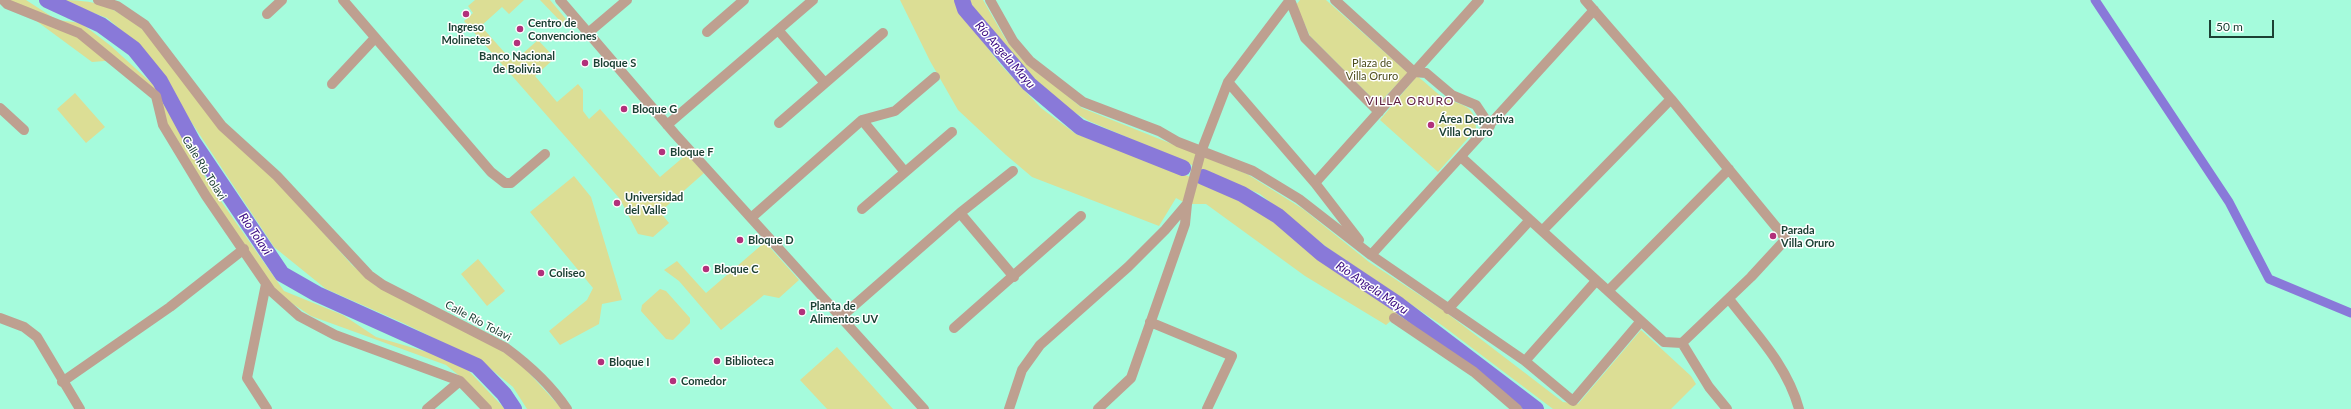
<!DOCTYPE html>
<html>
<head>
<meta charset="utf-8">
<style>
	body { margin:0 }
	#map { position:relative; width:2351px; height:409px; overflow:hidden; background:#a5fbdc; font-family:Lato,sans-serif }
	canvas { display:block }
	.scale { position:absolute; left:2209px; top:20px; width:65px; height:18px; box-sizing:border-box; border:2px solid #1c4034; border-top:0; padding-left:5px; font-size:12px; line-height:14px; white-space:nowrap; color:#1c4034; -webkit-text-stroke:3px #fff; paint-order:stroke }
</style>
</head>
<body>
<div id="map">
<canvas width="2351" height="409"></canvas>
<div class="scale">50 m</div>
</div>
<script>
const context = document.querySelector('canvas').getContext('2d');
context.lineJoin = 'round';
function fill(path, color) {
  context.fillStyle = color;
  context.fill(path, 'evenodd');
}
function trace(path, color, width, dash) {
  context.strokeStyle = color;
  context.lineWidth = width;
  context.lineCap = dash ? 'butt' : 'round';
  context.setLineDash(dash || []);
  context.stroke(path);
}
function drawText(font, color, halo, rows, align = 'center') {
  context.font = font + ' Lato,sans-serif';
  context.lineWidth = 3;
  context.setLineDash([]);
  context.textBaseline = 'middle';
  context.strokeStyle = halo;
  context.fillStyle = color;
  for (const [text, x, y, turn = 0] of rows) {
    context.save();
    context.translate(x, y);
    context.rotate((+turn || 0) * Math.PI / 180);
    context.textAlign = isNaN(turn) ? turn : align;
    if (halo) context.strokeText(text, 0, 0);
    context.fillText(text, 0, 0);
    context.restore();
  }
}
const green = new Path2D(`
	M 8,0 L 26,0 L 57,20 L 81,23 L 111,46 L 158,89 L 209,184 L 284,291 L 343,315 L 376,337 L 441,356 L 466,368 L 505,409 L 491,409 L 462,378 L 446,365 L 311,316 L 278,294 L 209,194 L 166,122 L 161,105 L 117,60 L 92,62 Z
	M 58,0 C 97,0 110,5 141,28 L 352,265 L 376,286 L 497,348 L 518,361 L 562,409 L 527,409 L 513,387 L 481,361 L 401,322 L 326,289 L 274,247 L 143,49 L 107,18 Z
	M 475,0 L 524,0 L 509,14 L 502,7 L 481,26 L 513,62 L 538,40 L 555,58 L 535,76 L 557,102 L 578,84 L 583,90 L 583,111 L 589,119 L 600,109 L 660,177 L 687,154 L 704,173 L 660,212 L 669,223 L 653,237 L 638,234 L 620,199 L 464,21 L 473,13 L 468,6 Z
	M 540,0 L 550,0 L 566,19 L 562,23 Z
	M 900,0 L 956,0 L 961,13 L 1000,64 L 1041,108 L 1076,134 L 1170,168 L 1237,198 L 1270,218 L 1322,261 L 1381,294 L 1400,313 L 1386,325 L 1305,276 L 1206,204 L 1187,204 L 1176,198 L 1159,226 L 1032,177 L 1006,155 L 958,110 L 930,61 Z
	M 968,0 L 983,0 L 1006,40 L 1020,57 L 1082,108 L 1247,174 L 1303,209 L 1369,262 L 1444,311 L 1563,402 L 1578,404 L 1641,330 L 1691,376 L 1696,384 L 1671,409 L 1553,409 L 1443,326 L 1329,249 L 1260,194 L 1089,121 L 1062,105 L 1032,80 L 971,8 Z
	M 1300,0 L 1326,0 L 1408,73 L 1378,104 L 1310,36 L 1296,5 Z
	M 1417,76 C 1425,82 1433,90 1441,96 C 1458,106 1476,102 1476,129 L 1438,172 L 1380,120 Z
	M 75,93 L 105,127 L 86,143 L 57,109 Z
	M 574,176 L 591,197 L 622,300 L 602,304 L 599,324 L 560,345 L 549,331 L 587,300 L 593,288 L 530,212 Z
	M 765,242 L 799,280 L 779,298 L 764,295 L 721,330 L 679,281 L 664,270 L 677,261 L 706,293 Z
	M 478,259 L 505,291 L 487,306 L 461,274 Z
	M 660,289 L 666,291 L 690,318 L 690,323 L 673,340 L 666,339 L 641,311 L 642,305 Z
	M 837,347 L 893,409 L 827,409 L 800,380 Z`);
const canal = new Path2D(`
	M 2095,0 L 2229,202 L 2269,279 L 2351,313`);
const river = new Path2D(`
	M 47,0 L 101,25 L 134,49 L 160,81 L 193,142 L 282,274 L 317,294 L 477,366 L 504,394 L 514,409
	M 962,0 L 965,9 L 1029,84 L 1080,127 L 1183,168
	M 1203,177 L 1242,194 L 1278,216 L 1321,253 L 1399,305 L 1536,409`);
const minor = new Path2D(`
	M 3,0 L 7,4 L 79,33 L 156,96 L 163,125 L 206,196 L 271,291 L 299,316 L 335,335 L 460,381 L 487,409
	M 98,0 L 117,6 L 145,25 L 222,126 L 277,176 L 369,275 L 383,285 L 506,348 C 529,365 551,385 567,409
	M 343,0 L 491,172 L 505,183 L 511,183 L 545,154
	M 560,0 L 675,134 L 924,409
	M 990,0 L 1013,41 L 1030,61 L 1083,102 L 1159,131 L 1178,142 L 1253,171 L 1299,199 L 1371,255 L 1525,361 L 1573,401 L 1641,321
	M 1290,0 L 1305,38 L 1379,112
	M 1335,0 L 1414,72 L 1426,73 L 1452,95 L 1476,105 L 1490,126
	M 267,14 L 282,0
	M 778,30 L 825,83
	M 707,32 L 744,0
	M 588,33 L 627,0
	M 1228,82 L 1315,183 L 1359,240
	M 332,84 L 375,38
	M 0,108 L 24,130
	M 862,120 L 905,172
	M 779,123 L 883,33
	M 667,125 L 813,0
	M 1461,157 L 1664,342 L 1682,343 L 1751,277 L 1786,239 L 1671,99 L 1585,0
	M 1315,183 L 1479,0
	M 862,209 L 952,132
	M 960,213 L 1014,277
	M 751,218 L 862,120 L 895,111 L 935,77
	M 1542,231 L 1671,99
	M 1371,255 L 1594,10
	M 266,284 L 247,378 L 267,409
	M 1608,291 L 1729,169
	M 1729,299 C 1756,334 1787,365 1799,409
	M 1448,309 L 1530,220
	M 841,317 L 960,213 L 1013,171
	M 0,318 L 24,327 L 37,337 L 80,409
	M 1394,318 L 1474,372 L 1517,409
	M 1150,322 L 1232,356 L 1207,409
	M 954,328 L 1081,216
	M 1682,343 L 1709,387 L 1727,409
	M 1525,361 L 1596,281
	M 62,382 L 170,307 L 244,249
	M 427,409 L 460,381
	M 1009,409 L 1022,370 L 1040,345 L 1128,267 L 1165,230 L 1187,204 L 1201,152 L 1228,82 L 1290,0
	M 1098,409 L 1131,378 L 1185,224 L 1187,204`);
const markers = [
	[466,14,4,"#b2307b"],
	[520,29,4,"#b2307b"],
	[517,43,4,"#b2307b"],
	[585,63,4,"#b2307b"],
	[624,109,4,"#b2307b"],
	[1431,125,4,"#b2307b"],
	[662,152,4,"#b2307b"],
	[617,203,4,"#b2307b"],
	[1773,236,4,"#b2307b"],
	[740,240,4,"#b2307b"],
	[706,269,4,"#b2307b"],
	[541,273,4,"#b2307b"],
	[802,312,4,"#b2307b"],
	[717,361,4,"#b2307b"],
	[601,362,4,"#b2307b"],
	[673,381,4,"#b2307b"]
];
const poiNames = [
	["Centro de",528,23],
	["Convenciones",528,36],
	["Ingreso",466,27,"center"],
	["Molinetes",466,40,"center"],
	["Banco Nacional",517,56,"center"],
	["de Bolivia",517,69,"center"],
	["Bloque S",593,63],
	["Bloque G",632,109],
	["Área Deportiva",1439,119],
	["Villa Oruro",1439,132],
	["Bloque F",670,152],
	["Universidad",625,197],
	["del Valle",625,210],
	["Parada",1781,230],
	["Villa Oruro",1781,243],
	["Bloque D",748,240],
	["Bloque C",714,269],
	["Coliseo",549,273],
	["Planta de",810,306],
	["Alimentos UV",810,319],
	["Biblioteca",725,361],
	["Bloque I",609,362],
	["Comedor",681,381]
];
const parkNames = [
	["Plaza de",1372,63],
	["Villa Oruro",1372,76]
];
const streetNames = [
	["Calle Río Tolavi",204,168,58],
	["Calle Río Tolavi",478,321,28]
];
const waterNames = [
	["Río Angela Mayu",1005,55,49],
	["Río Tolavi",255,234,56],
	["Río Angela Mayu",1372,288,34]
];
const neighbourhoodNames = [
	["VILLA ORURO",1410,101]
];
fill(green, '#dcde95');
trace(canal, '#8979d9', 9);
trace(river, '#8979d9', 16);
trace(minor, '#bea090', 10);
for (const [x, y, r, color] of markers) {
  const dot = new Path2D();
  dot.arc(x, y, r, 0, 2 * Math.PI);
  context.fillStyle = color;
  context.fill(dot);
  trace(dot, '#fff', 1.5);
}
drawText('bold 11px', '#1c4034', '#fff', poiNames, 'left');
drawText('11px', '#4e4e1e', '#fff', parkNames);
drawText('11px', '#1c4034', '#fff', streetNames);
drawText('italic 12px', '#370780', '#fff', waterNames);
context.letterSpacing = '1px';
drawText('12px', '#5f2042', '#fff', neighbourhoodNames);
context.letterSpacing = '0px';
</script>
</body>
</html>
